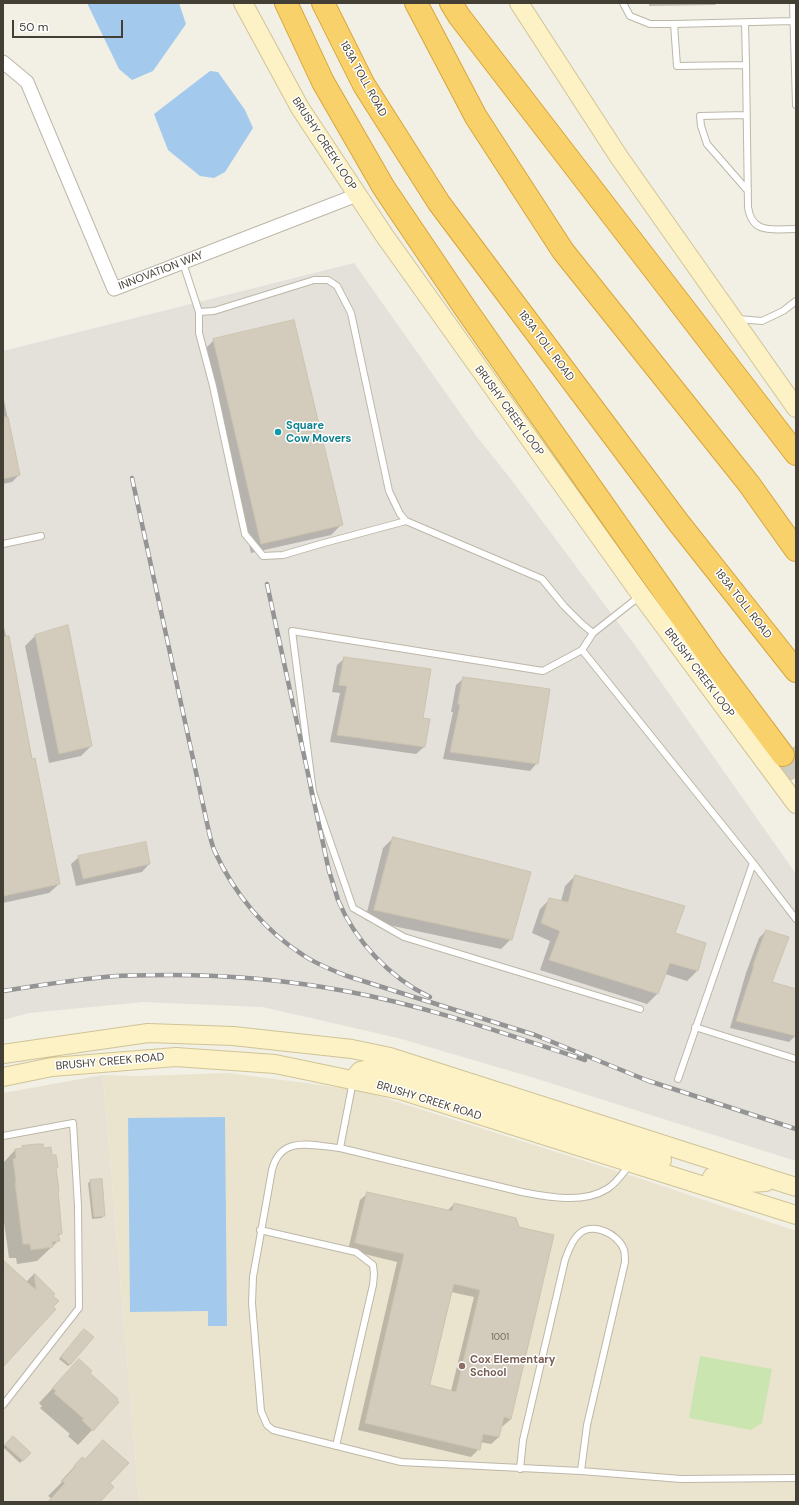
<!DOCTYPE html>
<html>
<head>
<meta charset="utf-8">
<style>
	body { margin:0 }
	#map { position:relative; width:799px; height:1505px; overflow:hidden; background:#f2efe5; font-family:"DM Sans",sans-serif }
	canvas { display:block }
	.frame { position:absolute; inset:0; border:4px solid #443f35; pointer-events:none }
	.scale { position:absolute; left:12px; top:20px; width:111px; height:18px; box-sizing:border-box; border:2px solid #443f35; border-top:0; padding-left:5px; font-size:12px; line-height:14px; white-space:nowrap; color:#443f35; -webkit-text-stroke:3px #fff; paint-order:stroke }
</style>
</head>
<body>
<div id="map">
<canvas width="799" height="1505"></canvas>
<div class="frame"></div>
<div class="scale">50 m</div>
</div>
<script>
const context = document.querySelector('canvas').getContext('2d');
context.lineJoin = 'round';
function fill(path, color) {
  context.fillStyle = color;
  context.fill(path, 'evenodd');
}
function trace(path, color, width, dash) {
  context.strokeStyle = color;
  context.lineWidth = width;
  context.lineCap = dash ? 'butt' : 'round';
  context.setLineDash(dash || []);
  context.stroke(path);
}
function drawText(font, color, halo, rows, align = 'center') {
  context.font = font + ' "DM Sans",sans-serif';
  context.lineWidth = 3;
  context.setLineDash([]);
  context.textBaseline = 'middle';
  context.strokeStyle = halo;
  context.fillStyle = color;
  for (const [text, x, y, turn = 0] of rows) {
    context.save();
    context.translate(x, y);
    context.rotate((+turn || 0) * Math.PI / 180);
    context.textAlign = isNaN(turn) ? turn : align;
    if (halo) context.strokeText(text, 0, 0);
    context.fillText(text, 0, 0);
    context.restore();
  }
}
const residential = new Path2D(`
	M 103,1075 L 139,1502 L 3,1502 L 3,1093 Z`);
const industrial = new Path2D(`
	M 354,263 L 477,437 L 510,478 L 637,648 L 796,874 L 796,1161 L 528,1076 L 398,1038 L 263,1007 L 143,1002 L 29,1013 L 3,1020 L 3,351 Z`);
const education = new Path2D(`
	M 228,1073 L 344,1088 L 369,1093 L 642,1179 L 796,1231 L 796,1502 L 139,1502 L 103,1075 L 140,1076 Z`);
const green = new Path2D(`
	M 700,1356 L 772,1369 L 762,1423 L 751,1430 L 689,1418 Z`);
const water = new Path2D(`
	M 87,3 L 179,3 L 186,24 L 153,71 L 132,80 L 119,69 Z
	M 210,71 L 218,72 L 245,110 L 253,128 L 225,172 L 214,178 L 200,176 L 168,150 L 154,114 Z
	M 225,1117 L 227,1326 L 208,1326 L 208,1311 L 130,1312 L 128,1118 Z`);
const shadow = new Path2D(`
	M 649,3 L 717,3 L 715,5 L 649,6 Z
	M 214,340 L 341,525 L 331,535 L 251,553 L 204,350 Z
	M 3,395 L 19,475 L 12,482 L 3,484 Z
	M 3,622 L 59,884 L 49,893 L 3,903 Z
	M 35,636 L 91,746 L 81,756 L 49,763 L 25,646 Z
	M 345,658 L 422,719 L 424,747 L 416,754 L 330,742 L 340,693 L 332,692 L 337,665 Z
	M 464,678 L 537,763 L 530,771 L 443,759 L 453,712 L 451,712 L 456,685 Z
	M 796,748 L 796,776 L 789,781 L 780,770 L 782,768 L 790,766 L 792,763 L 794,757 L 792,751 Z
	M 393,838 L 511,939 L 501,949 L 365,920 L 383,848 Z
	M 79,857 L 149,864 L 142,872 L 76,886 L 71,864 Z
	M 575,876 L 674,933 L 697,971 L 687,981 L 665,974 L 657,994 L 647,1004 L 540,970 L 550,941 L 532,933 L 540,909 L 550,899 L 561,901 L 565,886 Z
	M 766,931 L 771,983 L 796,990 L 796,1035 L 789,1042 L 730,1028 L 746,973 L 759,938 Z
	M 23,1147 L 43,1149 L 55,1169 L 61,1233 L 58,1237 L 58,1241 L 37,1261 L 17,1264 L 16,1258 L 9,1258 L 3,1215 L 3,1163 L 15,1150 L 20,1150 Z
	M 91,1181 L 104,1215 L 102,1218 L 92,1219 L 88,1183 Z
	M 368,1193 L 447,1211 L 454,1204 L 518,1228 L 511,1419 L 503,1426 L 501,1426 L 499,1437 L 491,1444 L 480,1442 L 479,1449 L 471,1457 L 358,1430 L 397,1262 L 348,1250 L 360,1200 ZM 451,1292 L 474,1297 L 451,1391 L 429,1386 Z
	M 3,1261 L 26,1282 L 34,1274 L 54,1294 L 3,1366 Z
	M 82,1332 L 70,1364 L 68,1366 L 59,1359 Z
	M 89,1373 L 92,1430 L 78,1445 L 68,1436 L 70,1434 L 40,1408 L 42,1406 L 39,1403 L 65,1375 Z
	M 13,1437 L 29,1453 L 20,1463 L 3,1447 Z
	M 82,1458 L 109,1484 L 99,1502 L 48,1502 L 51,1498 L 48,1496 L 62,1482 L 61,1481 Z`);
const building = new Path2D(`
	M 294,320 L 343,525 L 261,544 L 213,339 Z
	M 3,417 L 8,417 L 20,475 L 3,479 Z
	M 68,625 L 92,746 L 59,754 L 35,635 Z
	M 9,636 L 32,759 L 35,758 L 60,884 L 3,896 L 3,637 Z
	M 344,657 L 431,669 L 423,718 L 430,719 L 425,747 L 337,735 L 347,686 L 339,685 Z
	M 463,677 L 550,689 L 538,764 L 450,752 L 460,705 L 458,704 Z
	M 796,747 L 796,777 L 791,780 L 782,767 L 790,765 L 794,760 L 795,754 L 793,748 Z
	M 393,837 L 531,872 L 512,940 L 374,910 Z
	M 146,842 L 150,864 L 83,879 L 78,856 Z
	M 575,875 L 685,906 L 675,933 L 706,943 L 698,971 L 670,963 L 658,994 L 549,960 L 560,931 L 541,923 L 549,898 L 568,902 Z
	M 766,930 L 789,937 L 772,982 L 796,989 L 796,1036 L 736,1021 L 754,966 L 753,966 Z
	M 37,1144 L 43,1144 L 44,1148 L 51,1147 L 52,1155 L 56,1155 L 58,1167 L 56,1168 L 59,1191 L 58,1191 L 62,1234 L 58,1234 L 60,1241 L 52,1242 L 53,1247 L 31,1250 L 30,1244 L 23,1244 L 15,1183 L 16,1183 L 13,1159 L 16,1158 L 15,1149 L 23,1148 L 22,1146 Z
	M 102,1179 L 105,1216 L 94,1217 L 90,1180 Z
	M 367,1192 L 452,1211 L 454,1203 L 516,1218 L 519,1227 L 554,1235 L 511,1419 L 504,1417 L 499,1437 L 483,1434 L 480,1450 L 365,1423 L 404,1254 L 355,1243 ZM 454,1284 L 480,1290 L 456,1392 L 430,1385 Z
	M 3,1260 L 36,1290 L 34,1273 L 55,1294 L 53,1296 L 59,1301 L 53,1307 L 56,1309 L 3,1367 Z
	M 84,1329 L 94,1337 L 70,1365 L 61,1357 Z
	M 79,1359 L 92,1371 L 90,1373 L 118,1399 L 117,1400 L 119,1402 L 93,1431 L 82,1420 L 84,1419 L 54,1393 L 56,1391 L 53,1388 Z
	M 13,1436 L 31,1453 L 23,1461 L 5,1445 Z
	M 103,1440 L 129,1463 L 110,1483 L 114,1487 L 100,1502 L 48,1502 L 65,1483 L 62,1481 L 76,1466 L 74,1466 L 82,1457 L 85,1459 Z`);
const highwayTunnel = new Path2D(`
	M 783,755 L 796,775`);
const lane = new Path2D(`
	M 623,3 L 630,16 L 650,24 L 674,24
	M 793,3 L 796,105
	M 745,23 L 746,65 L 677,66 L 674,24 L 793,21
	M 746,65 L 748,207 C 752,235 773,229 796,229
	M 746,115 L 700,116 L 701,126 L 707,144 L 748,191
	M 183,263 L 199,312 L 214,311 L 314,280 L 328,280 L 337,286 L 351,313 L 389,491 L 400,514 L 406,521 L 542,579 L 564,606 L 582,624 L 593,633
	M 199,312 L 199,333 L 213,386 L 245,534 L 263,556 L 283,555 L 324,543 L 406,521
	M 738,319 L 762,321 L 783,311 L 796,301
	M 3,544 L 41,536
	M 640,596 L 593,633 L 582,650 L 753,863 L 796,919
	M 582,650 L 543,671 L 292,631 L 313,792 L 353,908 L 404,937 L 640,1009
	M 695,1027 L 796,1059
	M 678,1079 L 753,863
	M 353,1081 L 340,1148 L 522,1192 C 548,1197 583,1204 607,1189 C 617,1183 623,1173 630,1164
	M 3,1136 L 73,1123 L 78,1206 L 79,1308 L 3,1405
	M 340,1148 C 313,1146 281,1134 272,1170 L 253,1277 L 252,1303 L 261,1411 L 267,1425 L 273,1430 L 401,1462 L 581,1471 L 681,1479 L 796,1478
	M 260,1230 L 356,1252 L 373,1265 L 374,1274 L 373,1285 L 336,1446
	M 520,1469 L 523,1440 L 565,1260 C 568,1252 571,1242 578,1235 C 591,1221 618,1233 624,1250 C 625,1254 625,1258 625,1262 L 587,1425 L 581,1471`);
const street = new Path2D(`
	M 3,62 L 27,82 L 114,289 L 357,195`);
const secondary = new Path2D(`
	M 243,3 L 300,108 L 384,235 L 641,595 L 796,804
	M 519,3 L 619,157 L 796,408
	M 3,1054 L 148,1033 L 233,1036 L 352,1049 L 390,1057 L 796,1187
	M 3,1077 L 52,1067 L 176,1057 L 275,1064 L 400,1090 L 796,1215
	M 354,1079 L 360,1071 L 369,1069 L 385,1071 L 426,1083 L 662,1160
	M 712,1177 L 732,1184 L 766,1182`);
const highway = new Path2D(`
	M 286,3 L 323,82 L 384,188 L 465,308 L 712,660 L 783,755
	M 323,3 L 364,85 L 439,203 L 678,522 L 796,671
	M 416,3 L 476,117 L 563,251 L 749,484 L 796,550
	M 451,3 L 459,16 L 796,454`);
const rail = new Path2D(`
	M 132,478 L 207,823 C 209,832 211,843 215,852 C 234,893 265,931 303,955 C 316,964 332,970 347,976 L 535,1035 L 651,1082
	M 267,584 L 329,871 C 332,880 335,890 338,900 C 355,941 390,978 430,997
	M 3,991 C 41,985 78,979 117,976 C 134,975 153,975 171,975 C 229,975 287,980 345,991 C 427,1006 506,1034 585,1060
	M 646,1080 L 796,1129`);
const markers = [
	[278,432,4,"#0f9aa8"],
	[462,1366,4,"#8d6e63"]
];
const numberNames = [
	["1001",500,1338]
];
const streetNames = [
	["183A TOLL ROAD",363,79,61],
	["BRUSHY CREEK LOOP",324,144,57],
	["INNOVATION WAY",161,271,-21],
	["183A TOLL ROAD",546,346,53],
	["BRUSHY CREEK LOOP",509,411,54],
	["183A TOLL ROAD",743,604,52],
	["BRUSHY CREEK LOOP",699,673,53],
	["BRUSHY CREEK ROAD",110,1062,-5],
	["BRUSHY CREEK ROAD",429,1101,17]
];
const cultureNames = [
	["Square",286,426],
	["Cow Movers",286,439]
];
const educationNames = [
	["Cox Elementary",470,1360],
	["School",470,1373]
];
fill(residential, '#e6e1d3');
fill(industrial, '#e4e0da');
fill(education, '#eae4cf');
fill(green, '#cae5af');
fill(water, '#a3caed');
fill(shadow, '#0003');
fill(building, '#d3cbbb');
trace(building, '#cdc3af', 1);
trace(highwayTunnel, '#cfccc2', 22, [22, 11]);
trace(lane, '#bdb7a8', 8);
trace(street, '#bdb7a8', 15);
trace(secondary, '#d0c497', 20);
trace(highway, '#d7a63a', 24);
trace(lane, '#fff', 6);
trace(street, '#fff', 13);
trace(secondary, '#fcf2c5', 18);
trace(highway, '#f8d16a', 22);
trace(rail, '#949494', 4.5);
trace(rail, '#fff', 3, [9]);
for (const [x, y, r, color] of markers) {
  const dot = new Path2D();
  dot.arc(x, y, r, 0, 2 * Math.PI);
  context.fillStyle = color;
  context.fill(dot);
  trace(dot, '#fff', 1.5);
}
drawText('9px', '#686256', null, numberNames);
drawText('11px', '#443f35', '#fff', streetNames);
drawText('bold 11px', '#0d838f', '#fff', cultureNames, 'left');
drawText('bold 11px', '#785e54', '#fff', educationNames, 'left');
</script>
</body>
</html>
